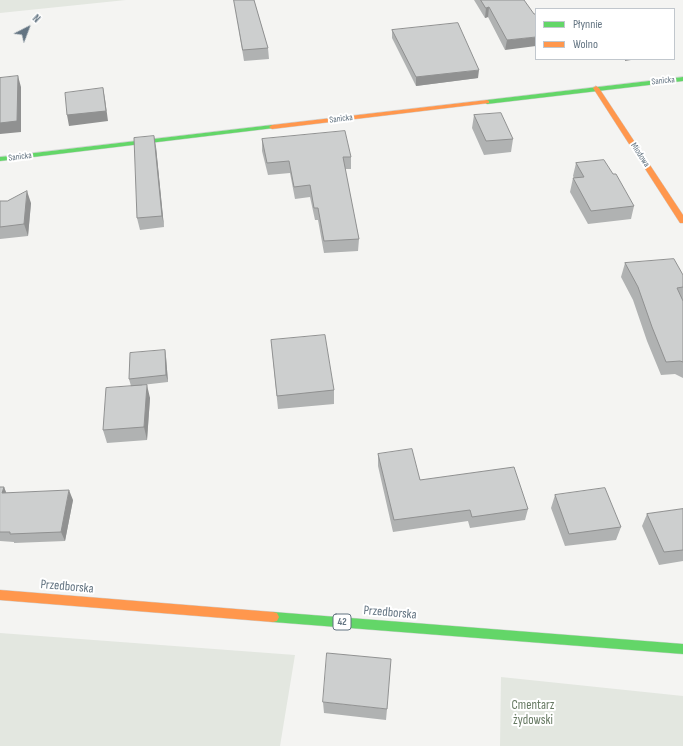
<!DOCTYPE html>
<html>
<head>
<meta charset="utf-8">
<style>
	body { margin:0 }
	#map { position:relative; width:683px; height:746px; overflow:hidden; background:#f4f4f2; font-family:"Sofia Sans Condensed",sans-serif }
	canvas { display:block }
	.legend { position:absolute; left:535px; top:8px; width:140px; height:52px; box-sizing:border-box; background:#fff; border:1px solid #c1c7cd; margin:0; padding:5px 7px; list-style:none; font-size:12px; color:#637482 }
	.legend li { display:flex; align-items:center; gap:8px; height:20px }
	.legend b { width:20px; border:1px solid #c1c7cd }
	.north { position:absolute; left:8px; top:8px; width:40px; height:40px; -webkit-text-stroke:3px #fff; paint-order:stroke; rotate:42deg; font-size:11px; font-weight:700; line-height:16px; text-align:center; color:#637482 }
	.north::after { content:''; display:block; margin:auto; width:14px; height:18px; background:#637482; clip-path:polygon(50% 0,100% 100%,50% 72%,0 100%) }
</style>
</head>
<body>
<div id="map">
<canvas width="683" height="746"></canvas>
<ul class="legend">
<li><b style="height:5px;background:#63d668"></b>Płynnie</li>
<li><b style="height:5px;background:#ff974d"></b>Wolno</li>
</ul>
<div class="north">N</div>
</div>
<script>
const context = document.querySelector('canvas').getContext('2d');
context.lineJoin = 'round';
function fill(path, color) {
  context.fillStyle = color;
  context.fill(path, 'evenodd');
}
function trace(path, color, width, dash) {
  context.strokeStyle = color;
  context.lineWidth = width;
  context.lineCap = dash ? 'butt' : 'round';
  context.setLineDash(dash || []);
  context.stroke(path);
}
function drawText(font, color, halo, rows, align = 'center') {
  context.font = font + ' "Sofia Sans Condensed",sans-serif';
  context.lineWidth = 4;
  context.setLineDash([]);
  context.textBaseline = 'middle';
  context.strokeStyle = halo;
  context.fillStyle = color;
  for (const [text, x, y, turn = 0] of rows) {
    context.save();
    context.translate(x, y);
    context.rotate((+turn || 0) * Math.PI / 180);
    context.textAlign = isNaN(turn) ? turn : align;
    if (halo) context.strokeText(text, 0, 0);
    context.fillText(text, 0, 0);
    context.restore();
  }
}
const green = new Path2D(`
	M 0,0 L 126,0 L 0,13 Z
	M 0,633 L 295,655 L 280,746 L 0,746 Z
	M 501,677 L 683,696 L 683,746 L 500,746 Z`);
const fast = new Path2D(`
	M 683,77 L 683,81 L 487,104 L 484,102 L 487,100 Z
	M 272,125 L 275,127 L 274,128 L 0,161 L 0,157 Z
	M 273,612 L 683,644 L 683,654 L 273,622 L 269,621 L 267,617 L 269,613 Z`);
const slow = new Path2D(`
	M 596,86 L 599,88 L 683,215 L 683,223 L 680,223 L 593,88 Z
	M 487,100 L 489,101 L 489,103 L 272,129 L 269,127 L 272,125 Z
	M 0,590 L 273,612 L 277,613 L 279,617 L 277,621 L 273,622 L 0,600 Z`);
const wall = new Path2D(`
	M 234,0 L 254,0 L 268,48 L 269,59 L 244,61 Z
	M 474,0 L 524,0 L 505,50 L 488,17 L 485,18 Z
	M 392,30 L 478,78 L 416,86 L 392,38 Z
	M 474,115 L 513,139 L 511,152 L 484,155 L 472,128 Z
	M 262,139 L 351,157 L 351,169 L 345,169 L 359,239 L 358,251 L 324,253 L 318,220 L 315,220 L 310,197 L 295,199 L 290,173 L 268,175 L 262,151 Z
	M 156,147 L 164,227 L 140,230 L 137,218 Z
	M 576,163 L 613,174 L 634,206 L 631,219 L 588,224 L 570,192 L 573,178 L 574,178 L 573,176 Z
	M 0,201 L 31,203 L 28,236 L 0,239 Z
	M 625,263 L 683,275 L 683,378 L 675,374 L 661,375 L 647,341 L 633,300 L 621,277 Z
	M 271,340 L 334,390 L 334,404 L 278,409 Z
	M 165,350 L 166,357 L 168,382 L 142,385 L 150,398 L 147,440 L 107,443 L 103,430 L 131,386 L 129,379 Z
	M 378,454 L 420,480 L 528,509 L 525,520 L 470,528 L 468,521 L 393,532 L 378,466 Z
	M 0,487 L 4,487 L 6,493 L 73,500 L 65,541 L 14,543 L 14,542 L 0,541 Z
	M 555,495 L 621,527 L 616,540 L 565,546 L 551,508 Z
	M 683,509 L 683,561 L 659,565 L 642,526 L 647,514 Z
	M 323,702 L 387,709 L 386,720 L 324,713 Z`);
const shadedWall = new Path2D(`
	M 489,7 L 488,17 L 485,18 L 486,8 Z
	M 536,37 L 536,46 L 505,50 L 507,40 Z
	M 625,59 L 637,59 L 625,61 Z
	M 479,70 L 478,78 L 416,86 L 416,77 Z
	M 18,76 L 21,87 L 21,132 L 0,134 L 0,123 Z
	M 103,88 L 105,99 L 108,121 L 69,126 L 67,115 Z
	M 154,136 L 156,147 L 164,227 L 162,216 Z
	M 27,191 L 31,203 L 28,236 L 24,224 Z
	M 165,350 L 166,357 L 168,382 L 166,375 Z
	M 147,385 L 150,398 L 147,440 L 144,427 Z
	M 4,487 L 8,497 L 2,493 Z
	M 69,490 L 73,500 L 65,541 L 61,532 Z`);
const building = new Path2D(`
	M 234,0 L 254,0 L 268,48 L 243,50 Z
	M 481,0 L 524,0 L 534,14 L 536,14 L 536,37 L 507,40 L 489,7 L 486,8 Z
	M 458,23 L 479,70 L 416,77 L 392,30 Z
	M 18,76 L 17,121 L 0,123 L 0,78 Z
	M 103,88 L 106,111 L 67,115 L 65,93 Z
	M 501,113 L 513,139 L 486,141 L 474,115 Z
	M 345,131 L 351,157 L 343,157 L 359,239 L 324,241 L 318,208 L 314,208 L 310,185 L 294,187 L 289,161 L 267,163 L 262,139 Z
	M 154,136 L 162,216 L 137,218 L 134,138 Z
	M 604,160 L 613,174 L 616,174 L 634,206 L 591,211 L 573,178 L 584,177 L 576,163 Z
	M 27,191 L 24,224 L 0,227 L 0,201 L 7,201 Z
	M 674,259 L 683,275 L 683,287 L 677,288 L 683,301 L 683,362 L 680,361 L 666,362 L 652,327 L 638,287 L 625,263 Z
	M 325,335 L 334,390 L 277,396 L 271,340 Z
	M 165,350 L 166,375 L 129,379 L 130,353 Z
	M 147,385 L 144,427 L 103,430 L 106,388 Z
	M 412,449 L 420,480 L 514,467 L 528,509 L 472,517 L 470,510 L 394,520 L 378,454 Z
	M 0,487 L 4,487 L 2,493 L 69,490 L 61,532 L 10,534 L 10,532 L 0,532 Z
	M 605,488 L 621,527 L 569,534 L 555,495 Z
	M 683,509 L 683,550 L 664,552 L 647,514 Z
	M 327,653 L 391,659 L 387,709 L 323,702 Z`);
const farStreetnames = [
	["Sanicka",663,81,-6],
	["Sanicka",341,119,-7],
	["Miodowa",640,155,57],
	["Sanicka",20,157,-7]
];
const shields = [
	[342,622,18]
];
const shieldNames = [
	["42",342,622]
];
const nearStreetnames = [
	["Przedborska",67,587,5],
	["Przedborska",390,613,5]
];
const nearParknames = [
	["Cmentarz",533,706],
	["żydowski",533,721]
];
fill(green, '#e3e7e0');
trace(fast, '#d0d2d2', 1);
trace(slow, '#d0d2d2', 1);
fill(fast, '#63d668');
fill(slow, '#ff974d');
fill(wall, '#b0b2b2');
fill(shadedWall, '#909191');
fill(building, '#cdcfcf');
trace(building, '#909191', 1);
drawText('9px', '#637482', '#fff', farStreetnames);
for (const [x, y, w] of shields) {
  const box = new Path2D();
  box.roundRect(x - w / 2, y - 8, w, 16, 3);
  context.fillStyle = '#fff';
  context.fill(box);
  trace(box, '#637482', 1);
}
drawText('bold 10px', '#637482', null, shieldNames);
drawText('13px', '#637482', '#fff', nearStreetnames);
drawText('13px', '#667962', '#fff', nearParknames);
</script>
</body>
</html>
